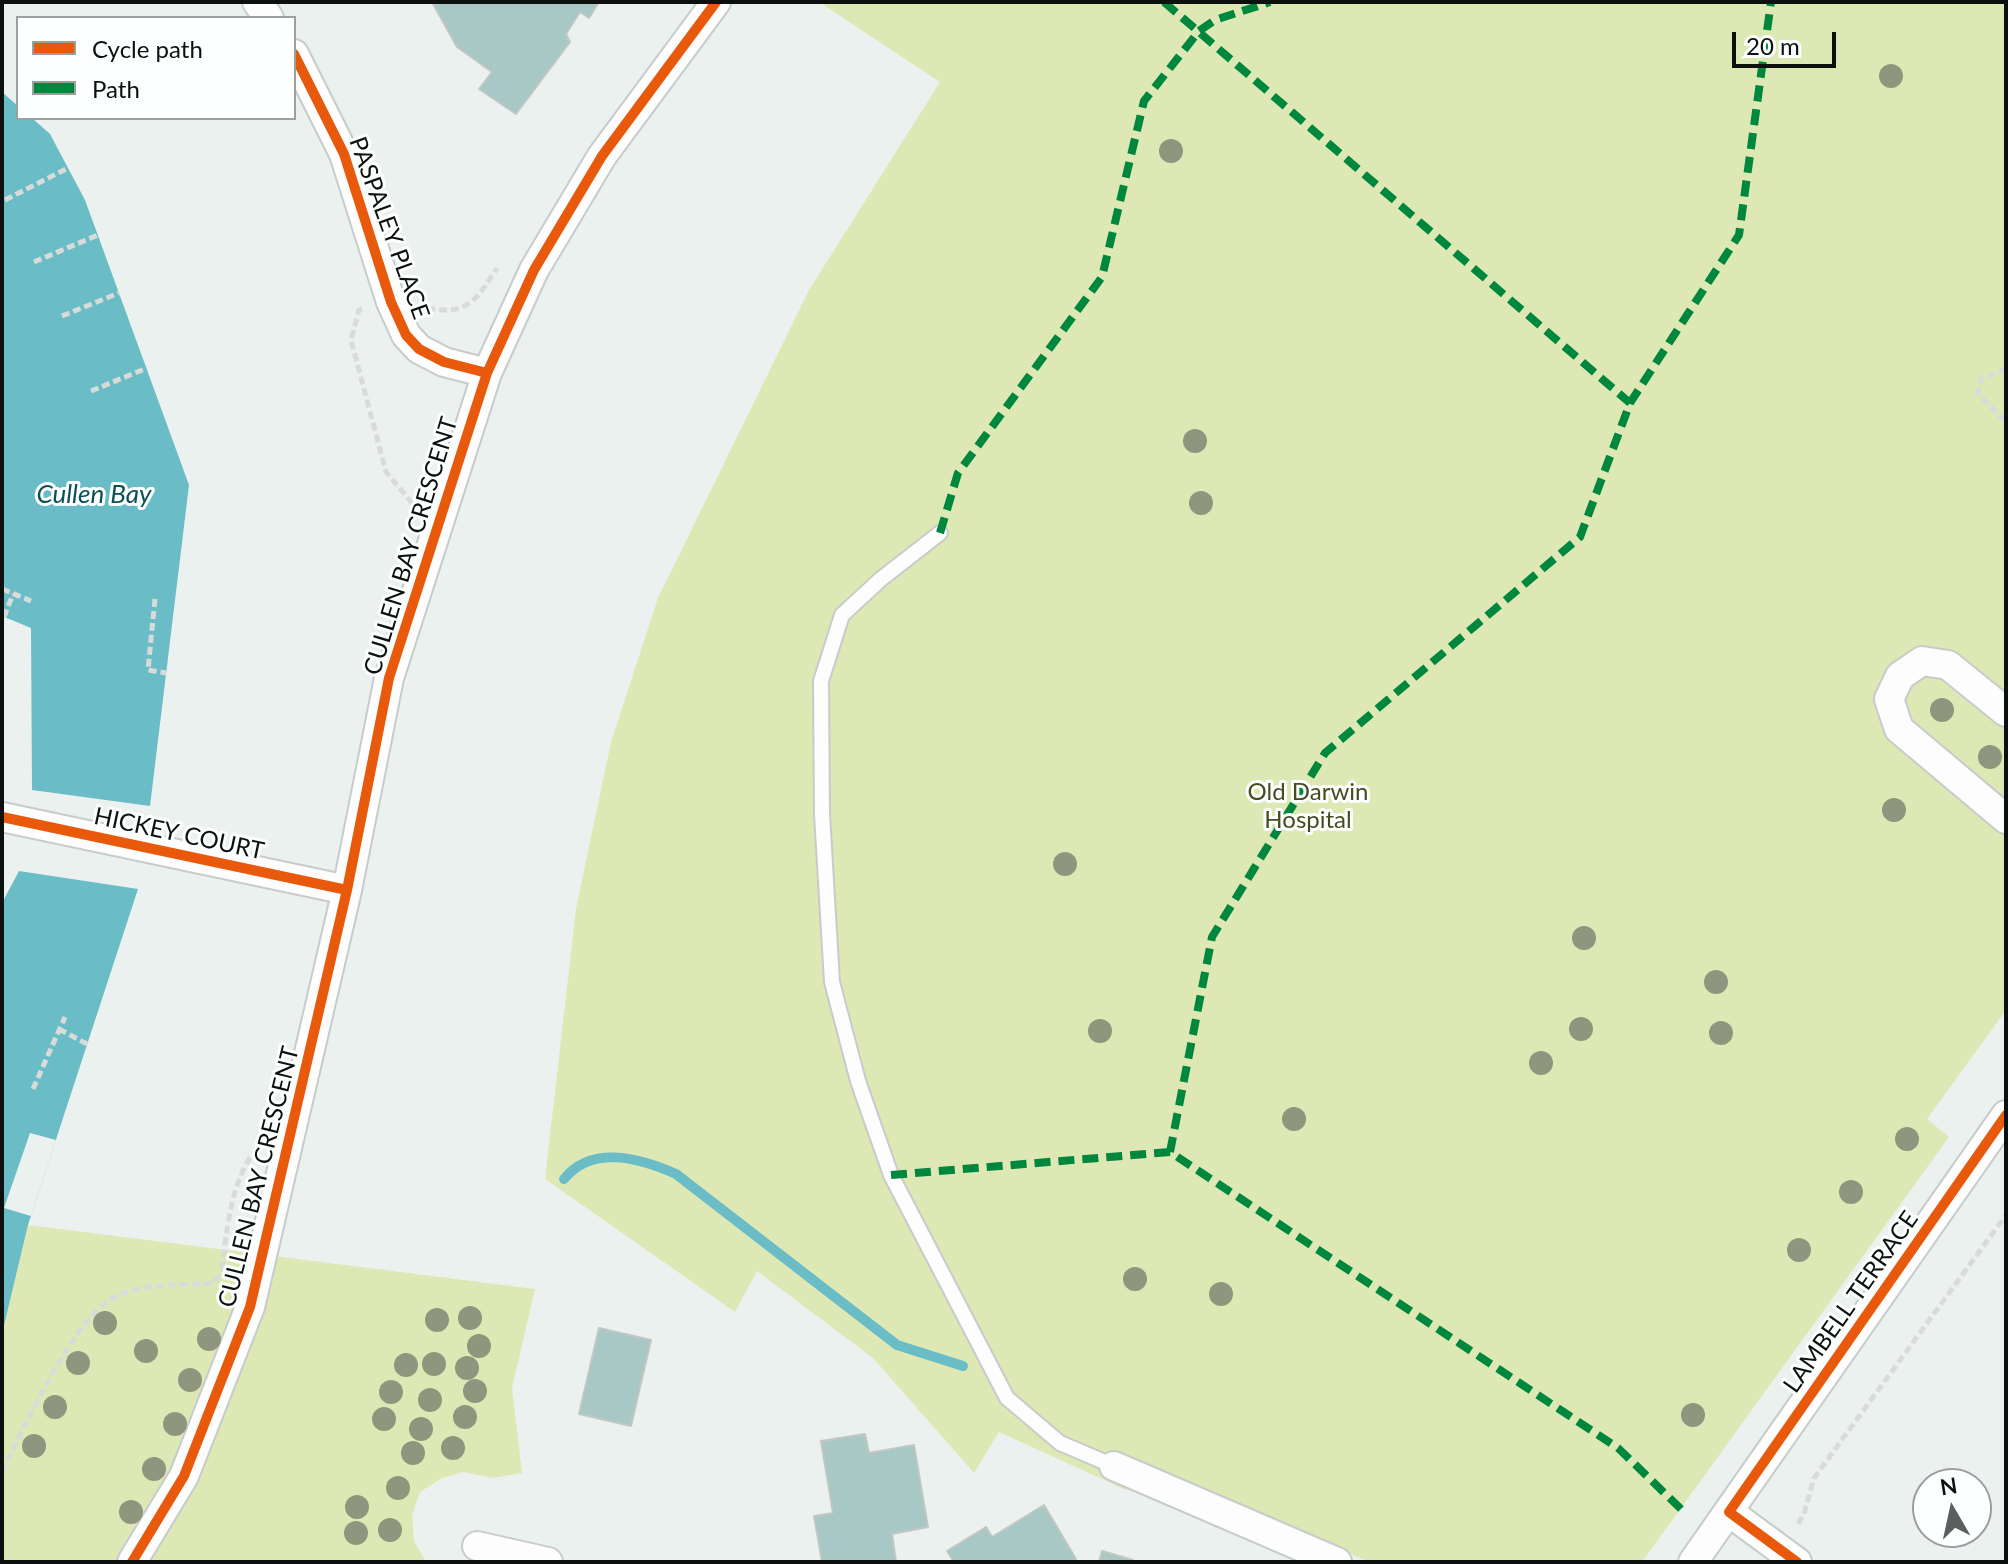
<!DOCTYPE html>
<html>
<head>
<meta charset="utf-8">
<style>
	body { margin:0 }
	#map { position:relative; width:2008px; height:1564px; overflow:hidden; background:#ebf1ee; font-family:Lato,sans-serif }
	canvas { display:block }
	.frame { position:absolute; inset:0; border:4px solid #0c100e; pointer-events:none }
	.legend { position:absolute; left:16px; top:16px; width:280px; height:104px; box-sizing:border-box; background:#fcfffd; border:2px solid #9c9f9d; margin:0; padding:10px 14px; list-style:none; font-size:24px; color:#0c100e }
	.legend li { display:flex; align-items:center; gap:16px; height:40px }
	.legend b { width:40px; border:2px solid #9c9f9d }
	.north { position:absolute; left:1912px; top:1468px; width:80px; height:80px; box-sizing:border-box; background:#fcfffd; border:2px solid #9c9f9d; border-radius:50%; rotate:351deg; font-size:22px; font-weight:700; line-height:32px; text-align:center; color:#0c100e }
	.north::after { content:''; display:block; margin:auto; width:28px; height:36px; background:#5a5f5c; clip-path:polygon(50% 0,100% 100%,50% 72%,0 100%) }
	.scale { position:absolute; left:1732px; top:32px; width:104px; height:36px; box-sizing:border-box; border:4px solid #0c100e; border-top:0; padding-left:10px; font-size:24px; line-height:28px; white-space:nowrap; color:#0c100e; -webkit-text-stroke:6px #fcfffd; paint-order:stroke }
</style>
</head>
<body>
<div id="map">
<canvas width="2008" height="1564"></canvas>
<div class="frame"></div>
<ul class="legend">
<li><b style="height:10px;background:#e8590c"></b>Cycle path</li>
<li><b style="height:10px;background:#00873e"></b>Path</li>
</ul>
<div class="north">N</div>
<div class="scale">20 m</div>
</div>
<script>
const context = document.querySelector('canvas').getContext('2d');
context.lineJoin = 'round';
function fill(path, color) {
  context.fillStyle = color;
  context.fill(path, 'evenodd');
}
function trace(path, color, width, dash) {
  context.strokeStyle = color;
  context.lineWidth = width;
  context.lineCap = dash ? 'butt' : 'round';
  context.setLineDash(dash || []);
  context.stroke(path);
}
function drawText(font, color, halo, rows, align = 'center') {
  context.font = font + ' Lato,sans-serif';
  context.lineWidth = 6;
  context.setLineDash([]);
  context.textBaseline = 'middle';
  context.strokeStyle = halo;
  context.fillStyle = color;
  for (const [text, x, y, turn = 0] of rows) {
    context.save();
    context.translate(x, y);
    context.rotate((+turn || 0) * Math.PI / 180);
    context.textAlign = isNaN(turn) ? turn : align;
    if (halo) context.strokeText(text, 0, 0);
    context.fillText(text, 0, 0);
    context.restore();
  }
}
const green = new Path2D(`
	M 819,2 L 2006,2 L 2006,1010 L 1927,1119 L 1949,1137 L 1642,1562 L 1369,1562 L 1141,1461 L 1126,1490 L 999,1432 L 974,1473 L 873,1358 L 757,1271 L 735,1312 L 545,1179 L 576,909 L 611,742 L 658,598 L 809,290 L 940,82 Z
	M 28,1225 L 535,1289 L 512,1388 L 522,1473 L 493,1478 L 463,1472 L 442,1478 L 420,1492 L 412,1515 L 414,1541 L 426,1562 L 2,1562 L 2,1334 Z`);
const water = new Path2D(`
	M 2,92 L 18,106 L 18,118 L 32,118 L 50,134 L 85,200 L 189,485 L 150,806 L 32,790 L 31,628 L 2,616 Z
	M 19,871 L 138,889 L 28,1225 L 2,1334 L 2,903 Z`);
const pier = new Path2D(`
	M 30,1133 L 56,1140 L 31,1216 L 4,1208 Z`);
const stream = new Path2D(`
	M 564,1179 C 592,1144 640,1158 676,1174 L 897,1345 L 963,1366`);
const building = new Path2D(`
	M 432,2 L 599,2 L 589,18 L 580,12 L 566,34 L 570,42 L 516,114 L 479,89 L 492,72 L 457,47 Z
	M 599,1328 L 651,1340 L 631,1426 L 579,1414 Z
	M 865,1434 L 869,1453 L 914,1445 L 928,1527 L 892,1534 L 896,1562 L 822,1562 L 814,1516 L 833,1513 L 821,1441 Z
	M 1044,1505 L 1076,1559 L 1071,1562 L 954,1562 L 947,1551 L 986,1527 L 992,1537 Z
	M 1102,1551 L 1133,1560 L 1132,1562 L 1099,1562 Z`);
const path = new Path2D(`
	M 2006,158 L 2006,167
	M 5,200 L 68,168
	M 34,262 L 98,235
	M 427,308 C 468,316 477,299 497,268
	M 362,309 L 359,310 L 351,340 L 386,472 L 413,504
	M 62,316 L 119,293
	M 2006,369 L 1981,379 L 1978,394 L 2006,422
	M 91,391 L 147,368
	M 2,589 L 31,601
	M 155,599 L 148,670 L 166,673
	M 4,617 L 13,594
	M 59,1029 L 87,1044
	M 33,1089 L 65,1017
	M 222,1269 C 226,1234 231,1184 252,1155
	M 2,1471 C 25,1427 75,1311 121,1294 C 149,1283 183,1286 213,1283 L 224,1269
	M 1798,1524 L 1804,1514 L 1814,1478 L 2006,1215`);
const lane = new Path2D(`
	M 940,533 L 881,579 L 842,615 L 821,681 L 822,814 L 832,982 L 858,1081 L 891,1175 L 1007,1398 L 1060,1443 L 1114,1466`);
const street = new Path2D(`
	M 257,2 L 269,18
	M 294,54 L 344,154 L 391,302 L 406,335 L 419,349 L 444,362 L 487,373
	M 2006,712 L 1948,665 L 1922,661 L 1900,676 L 1889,699 L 1899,729 L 2006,819
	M 2,817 L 347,890
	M 1114,1466 L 1337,1562
	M 1729,1512 L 1797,1562
	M 477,1546 L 548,1562
	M 132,1562 L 184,1476 L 250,1307 L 347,890 L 389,678 L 487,373 L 534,270 L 602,156 L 716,2
	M 1693,1562 L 2006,1115`);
const quiet = new Path2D(`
	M 1164,2 L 1630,403
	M 940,533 L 958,473 L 1102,277 L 1144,101 L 1199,31 L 1215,20 L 1270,2
	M 891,1175 L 1170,1152
	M 1681,1509 L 1618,1448 L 1170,1152 L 1212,937 L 1325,753 L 1580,537 L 1630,403 L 1739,235 L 1771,2`);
const cycleway = new Path2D(`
	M 294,54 L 344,154 L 391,302 L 406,335 L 419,349 L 444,362 L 487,373
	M 2,817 L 347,890
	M 132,1562 L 184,1476 L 250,1307 L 347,890 L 389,678 L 487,373 L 534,270 L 602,156 L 716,2
	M 1797,1562 L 1729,1512 L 2006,1115`);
const trees = [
	[1891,76],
	[1171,151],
	[1195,441],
	[1201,503],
	[1942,710],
	[1990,757],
	[1894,810],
	[1065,864],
	[1584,938],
	[1716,982],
	[1581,1029],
	[1100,1031],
	[1721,1033],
	[1541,1063],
	[1294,1119],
	[1907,1139],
	[1851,1192],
	[1799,1250],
	[1135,1279],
	[1221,1294],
	[470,1318],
	[437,1320],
	[105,1323],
	[209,1339],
	[479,1346],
	[146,1351],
	[78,1363],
	[434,1364],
	[406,1365],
	[467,1368],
	[190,1380],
	[475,1391],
	[391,1392],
	[430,1400],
	[55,1407],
	[1693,1415],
	[465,1417],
	[384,1419],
	[175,1424],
	[421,1429],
	[34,1446],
	[453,1448],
	[413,1453],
	[154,1469],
	[398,1488],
	[357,1507],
	[131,1512],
	[390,1530],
	[356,1533]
];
const streetNames = [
	["PASPALEY PLACE",389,228,70],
	["CULLEN BAY CRESCENT",411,546,-73],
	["HICKEY COURT",179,834,12],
	["CULLEN BAY CRESCENT",259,1177,-76],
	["LAMBELL TERRACE",1851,1302,-55]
];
const parkNames = [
	["Old Darwin",1308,792],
	["Hospital",1308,820]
];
const waterNames = [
	["Cullen Bay",94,495]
];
fill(green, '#dee8b4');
fill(water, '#6abdc6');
fill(pier, '#ebf1ee');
trace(stream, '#6abdc6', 10);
fill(building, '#a7c8c4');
trace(building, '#c1c7c5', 2);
trace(lane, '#c7ccca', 18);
trace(street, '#c7ccca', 32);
trace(path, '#d9dbda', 5, [8, 4]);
trace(lane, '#fcfdfc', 14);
trace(street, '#fcfdfc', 28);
trace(quiet, '#00873e', 8, [16, 8]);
trace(cycleway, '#e8590c', 10);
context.fillStyle = '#90967e';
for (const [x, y] of trees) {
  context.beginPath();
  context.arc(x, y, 12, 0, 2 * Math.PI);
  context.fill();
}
drawText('24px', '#0c100e', '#fcfffd', streetNames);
drawText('24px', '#464c22', '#fcfffd', parkNames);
drawText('italic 26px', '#0c4f57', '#fcfffd', waterNames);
</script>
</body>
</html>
